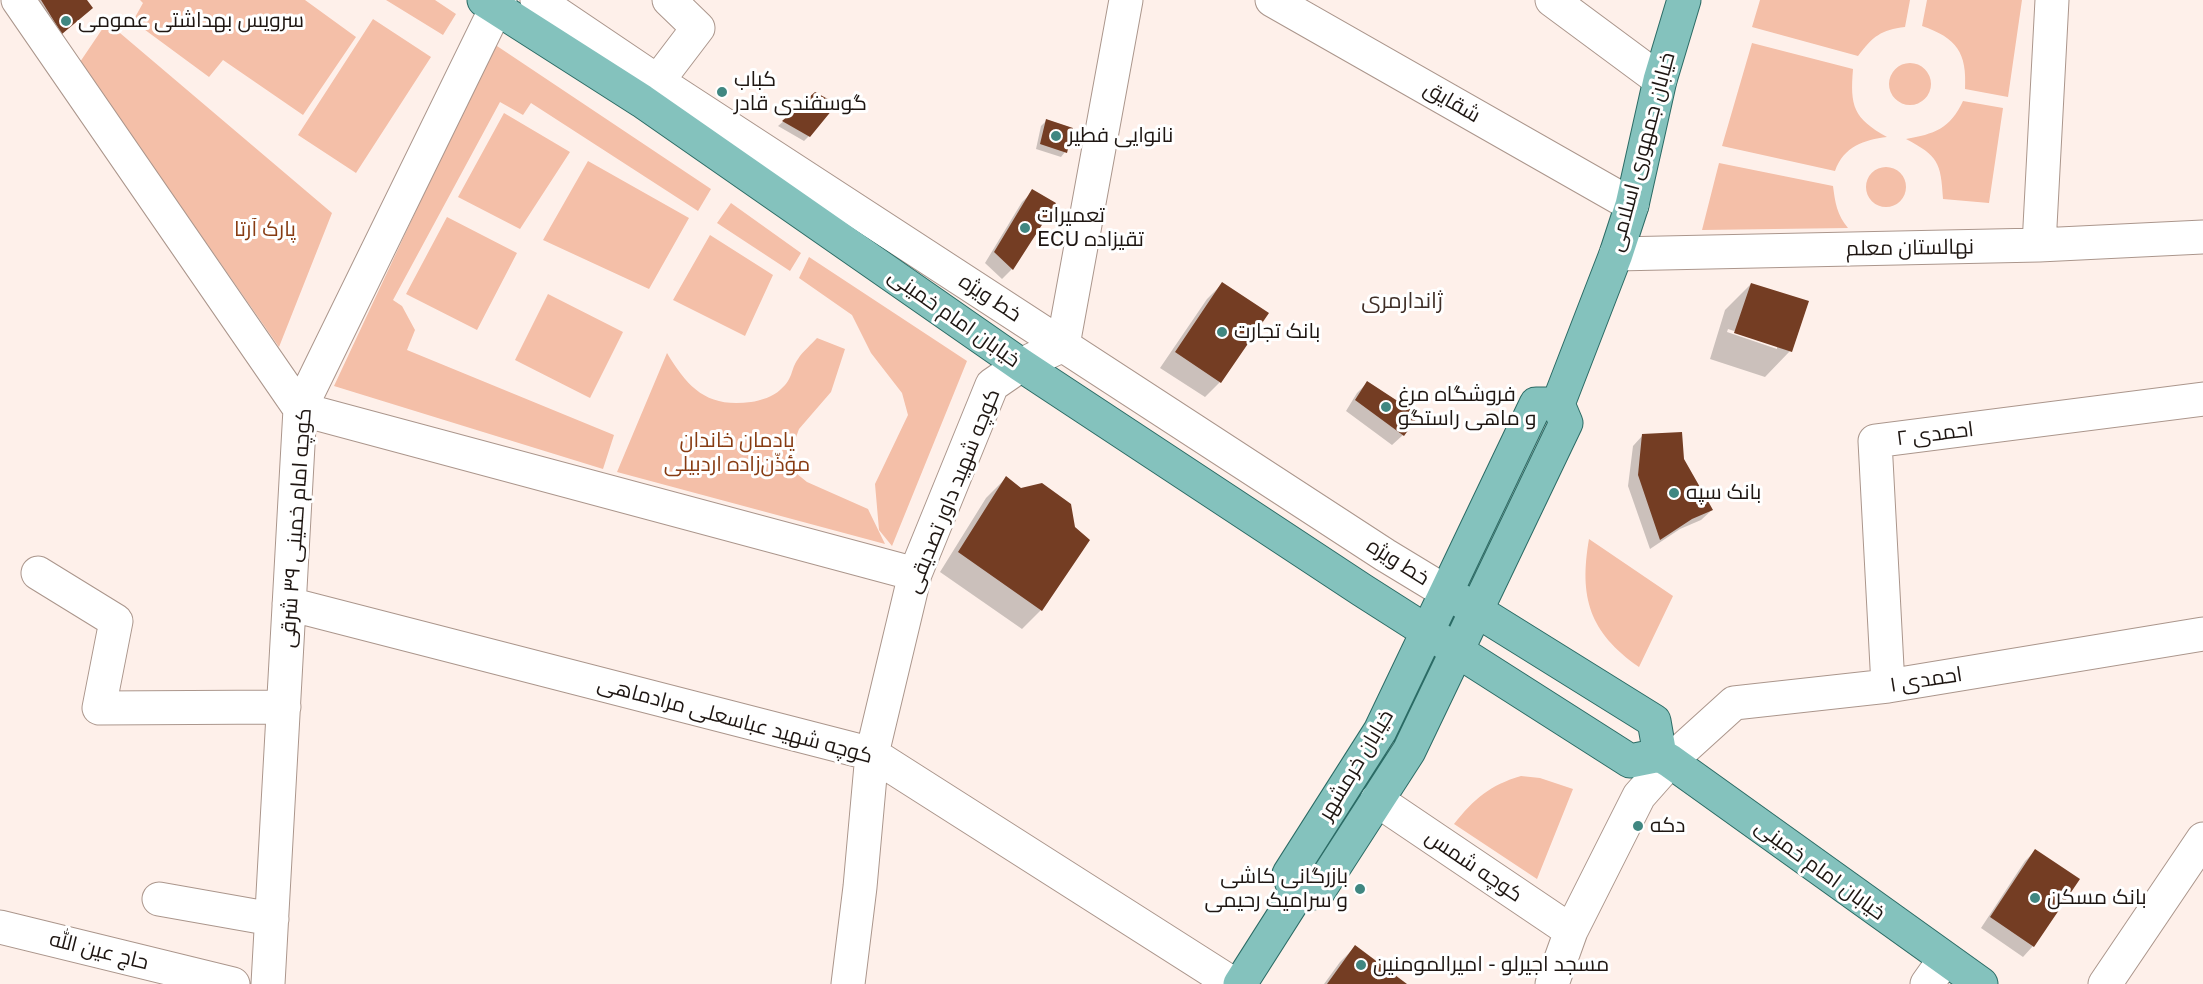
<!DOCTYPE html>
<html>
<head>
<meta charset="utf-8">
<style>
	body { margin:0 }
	canvas { display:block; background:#fef0ea }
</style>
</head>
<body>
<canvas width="2203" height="984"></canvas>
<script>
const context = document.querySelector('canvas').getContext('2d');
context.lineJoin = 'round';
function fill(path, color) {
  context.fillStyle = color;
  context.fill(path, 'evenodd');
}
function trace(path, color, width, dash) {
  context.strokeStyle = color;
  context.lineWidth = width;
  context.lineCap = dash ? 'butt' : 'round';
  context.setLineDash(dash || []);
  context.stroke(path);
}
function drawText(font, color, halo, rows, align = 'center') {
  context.font = font + ' "Public Sans",Cairo,sans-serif';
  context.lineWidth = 6;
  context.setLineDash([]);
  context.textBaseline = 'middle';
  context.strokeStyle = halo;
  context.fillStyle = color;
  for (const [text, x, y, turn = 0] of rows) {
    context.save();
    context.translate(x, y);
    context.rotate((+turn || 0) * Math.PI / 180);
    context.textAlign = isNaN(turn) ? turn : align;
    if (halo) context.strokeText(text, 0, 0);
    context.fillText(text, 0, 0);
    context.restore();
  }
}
const green = new Path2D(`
	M 140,0 L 305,0 L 356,37 L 303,115 L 223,60 L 209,77 L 133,21 L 143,3 Z
	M 386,0 L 435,0 L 456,14 L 443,35 Z
	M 1760,0 L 1910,0 L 1905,27 C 1881,30 1873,36 1858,56 L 1752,27 Z
	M 1927,0 L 2022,0 L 2008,97 L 1965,89 C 1967,53 1957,38 1922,26 Z
	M 373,19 L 431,57 L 356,173 L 298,135 Z
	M 107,22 L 332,213 L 279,347 L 80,62 Z
	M 1752,43 L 1853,69 C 1850,106 1853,118 1887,137 C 1864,140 1844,146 1835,171 L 1722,146 Z
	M 494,44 L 711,189 L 698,211 L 531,103 L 523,115 L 500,102 L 393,300 L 402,306 L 415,330 L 407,350 L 614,435 L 603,469 L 334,386 Z
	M1889 84a21 21 0 1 1 42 0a21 21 0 1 1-42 0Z
	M 1963,101 L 2003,108 L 1989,203 L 1943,199 C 1941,162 1938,156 1906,139 C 1934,134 1950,129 1963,101 Z
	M 504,113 L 570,152 L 520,229 L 458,197 Z
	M 588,161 L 689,218 L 649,289 L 543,240 Z
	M 1719,163 L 1833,186 C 1835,202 1837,215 1848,228 L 1702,230 Z
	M1866 187a20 20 0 1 1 40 0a20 20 0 1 1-40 0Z
	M 731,203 L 801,253 L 790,271 L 717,223 Z
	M 447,217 L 517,253 L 477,330 L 406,294 Z
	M 710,235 L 773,275 L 745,336 L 673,300 Z
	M 809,257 L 967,361 L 892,546 L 879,530 L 875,484 L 908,415 L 902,393 L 871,353 L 852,315 L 799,278 Z
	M 548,294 L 623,332 L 590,398 L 515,360 Z
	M 817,338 L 845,349 L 831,392 L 799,429 L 786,465 L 807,482 L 868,509 L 885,544 L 617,472 L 667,353 C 688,388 707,408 751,402 C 760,401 774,396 780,390 C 794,378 790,370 798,359 C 803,351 811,345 817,338 Z
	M 1589,539 L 1673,596 L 1639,667 C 1589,632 1579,597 1589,539 Z
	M 1521,776 L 1540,778 L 1573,789 L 1537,879 L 1454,824 C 1474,799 1490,785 1521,776 Z`);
const shadow = new Path2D(`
	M 25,0 L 85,0 L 91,8 L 51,43 Z
	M 815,94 L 809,136 L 804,141 L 778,126 Z
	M 1046,121 L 1065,152 L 1061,157 L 1036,149 L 1041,126 Z
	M 1033,191 L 1054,203 L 1012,269 L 1002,279 L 985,263 L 1022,202 Z
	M 1222,284 L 1220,382 L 1205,397 L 1160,368 L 1207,299 Z
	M 1751,284 L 1790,351 L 1765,377 L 1710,359 L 1725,310 ZM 1728,329 L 1777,345 L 1777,349 L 1727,332 Z
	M 1367,383 L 1403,435 L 1392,445 L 1346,411 L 1357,393 Z
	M 1643,435 L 1682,459 L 1712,510 L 1701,520 L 1680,529 L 1650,549 L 1628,486 L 1633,446 Z
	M 1006,478 L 1041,610 L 1022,629 L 940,572 L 986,498 Z
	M 2035,851 L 2033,946 L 2023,957 L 1981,928 L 2025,861 Z
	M 1355,947 L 1405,984 L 1324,984 L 1340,962 Z`);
const building = new Path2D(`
	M 41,0 L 87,0 L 93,8 L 62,34 Z
	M 815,92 L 837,104 L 810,137 L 782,121 Z
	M 1046,119 L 1073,128 L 1067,153 L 1040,144 Z
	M 1032,189 L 1056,203 L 1013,270 L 994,252 Z
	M 1222,282 L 1269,313 L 1221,383 L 1175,352 Z
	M 1751,283 L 1809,301 L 1792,352 L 1734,333 Z
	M 1367,381 L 1419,415 L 1404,436 L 1355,400 Z
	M 1682,432 L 1684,459 L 1713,510 L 1692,519 L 1660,540 L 1638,475 L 1642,434 Z
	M 1006,476 L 1021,488 L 1042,483 L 1071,504 L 1075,527 L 1090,540 L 1042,611 L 958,552 Z
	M 2035,849 L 2080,879 L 2034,947 L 1990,917 Z
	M 1355,945 L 1407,984 L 1327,984 Z`);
const minor = new Path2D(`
	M 18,0 L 300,409 L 915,574
	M 537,0 L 657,81 L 1385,555 L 1446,592
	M 1272,0 L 1632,205
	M 1552,0 L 1660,80
	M 644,99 L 698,28 L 669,0
	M 2039,245 L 2052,0
	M 1616,254 L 2039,245 L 2203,237
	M 38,573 L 116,621 L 99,708 L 284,707
	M 289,604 L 872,754 L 1233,984
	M 1888,686 L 1875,441 L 2203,399
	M 1377,800 L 1571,931
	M 159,899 L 272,919
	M 0,927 L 233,984
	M 268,984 L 300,409 L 500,0
	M 848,984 L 860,887 L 872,754 L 915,574 L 992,385 L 1021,365 L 1063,345 L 1126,0
	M 1552,984 L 1571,931 L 1639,796 L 1670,761 L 1734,703 L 1888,686 L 2203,634
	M 1927,984 L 1944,960
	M 2105,984 L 2203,839`);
const major = new Path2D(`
	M 484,0 L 642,101 L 1021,365 L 1362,590 L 1630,761 L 1660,755 L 1670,761 L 1981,984
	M 1458,599 L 1654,721 L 1660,755
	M 1296,896 L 1289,874 L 1380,731 L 1536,404 L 1558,404
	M 1240,984 L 1296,896 L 1318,892 L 1409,751 L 1566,423 L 1558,404 L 1616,254 L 1632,205 L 1660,80 L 1684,0`);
const markers = [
	[66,21,6,"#408781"],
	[722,92,6,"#408781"],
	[1056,136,6,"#408781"],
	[1025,228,6,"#408781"],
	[1222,332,6,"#408781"],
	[1386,407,6,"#408781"],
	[1674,493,6,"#408781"],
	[1638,826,6,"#408781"],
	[1360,889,6,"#408781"],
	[2035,898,6,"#408781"],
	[1361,965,6,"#408781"]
];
const poiNames = [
	["سرویس بهداشتی عمومی",78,21],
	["کباب",734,80],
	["گوسفندی قادر",734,104],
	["نانوایی فطیر",1068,136],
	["تعمیرات",1037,216],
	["ECU تقیزاده",1037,240],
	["بانک تجارت",1234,332],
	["فروشگاه مرغ",1398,395],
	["و ماهی راستگو",1398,419],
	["بانک سپه",1686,493],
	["دکه",1650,826],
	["بازرگانی کاشی",1348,877,"right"],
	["و سرامیک رحیمی",1348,901,"right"],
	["بانک مسکن",2047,898],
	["مسجد اجیرلو - امیرالمومنین",1373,965]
];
const streetNames = [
	["شقایق",1452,102,30],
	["خیابان جمهوری اسلامی",1642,152,-75],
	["نهالستان معلم",1910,248,-1],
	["خط ویژه",990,298,33],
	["خیابان امام خمینی",954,318,35],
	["احمدی ۲",1935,434,-7],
	["کوچه شهید داور تصدیقی",953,491,-68],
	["کوچه امام خمینی ۳۹ شرقی",296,528,-86],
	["خط ویژه",1398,562,32],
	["احمدی ۱",1926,680,-9],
	["کوچه شهید عباسعلی مرادماهی",735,720,15],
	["خیابان خرمشهر",1356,765,-59],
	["کوچه شمس",1474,866,34],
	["خیابان امام خمینی",1820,870,36],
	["حاج عین الله",99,951,14]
];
const parkNames = [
	["پارک آرتا",265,230],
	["یادمان خاندان",737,441],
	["مؤذّن‌زاده اردبیلی",737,465]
];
const neighbourhoodNames = [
	["ژاندارمری",1402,301]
];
fill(green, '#f4bfa8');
fill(shadow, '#0003');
fill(building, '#743d23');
trace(minor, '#ab968c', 35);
trace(major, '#2b6b65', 35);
trace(minor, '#fff', 33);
trace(major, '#84c2bd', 33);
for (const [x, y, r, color] of markers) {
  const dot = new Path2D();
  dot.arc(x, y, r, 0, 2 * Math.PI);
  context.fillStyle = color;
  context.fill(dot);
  trace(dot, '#fff', 2);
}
drawText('21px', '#1e1612', '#fff', poiNames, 'left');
drawText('21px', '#1e1612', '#fff', streetNames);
drawText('21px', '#873b12', '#fff', parkNames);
drawText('22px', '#3e2d26', '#fff', neighbourhoodNames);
</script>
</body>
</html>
